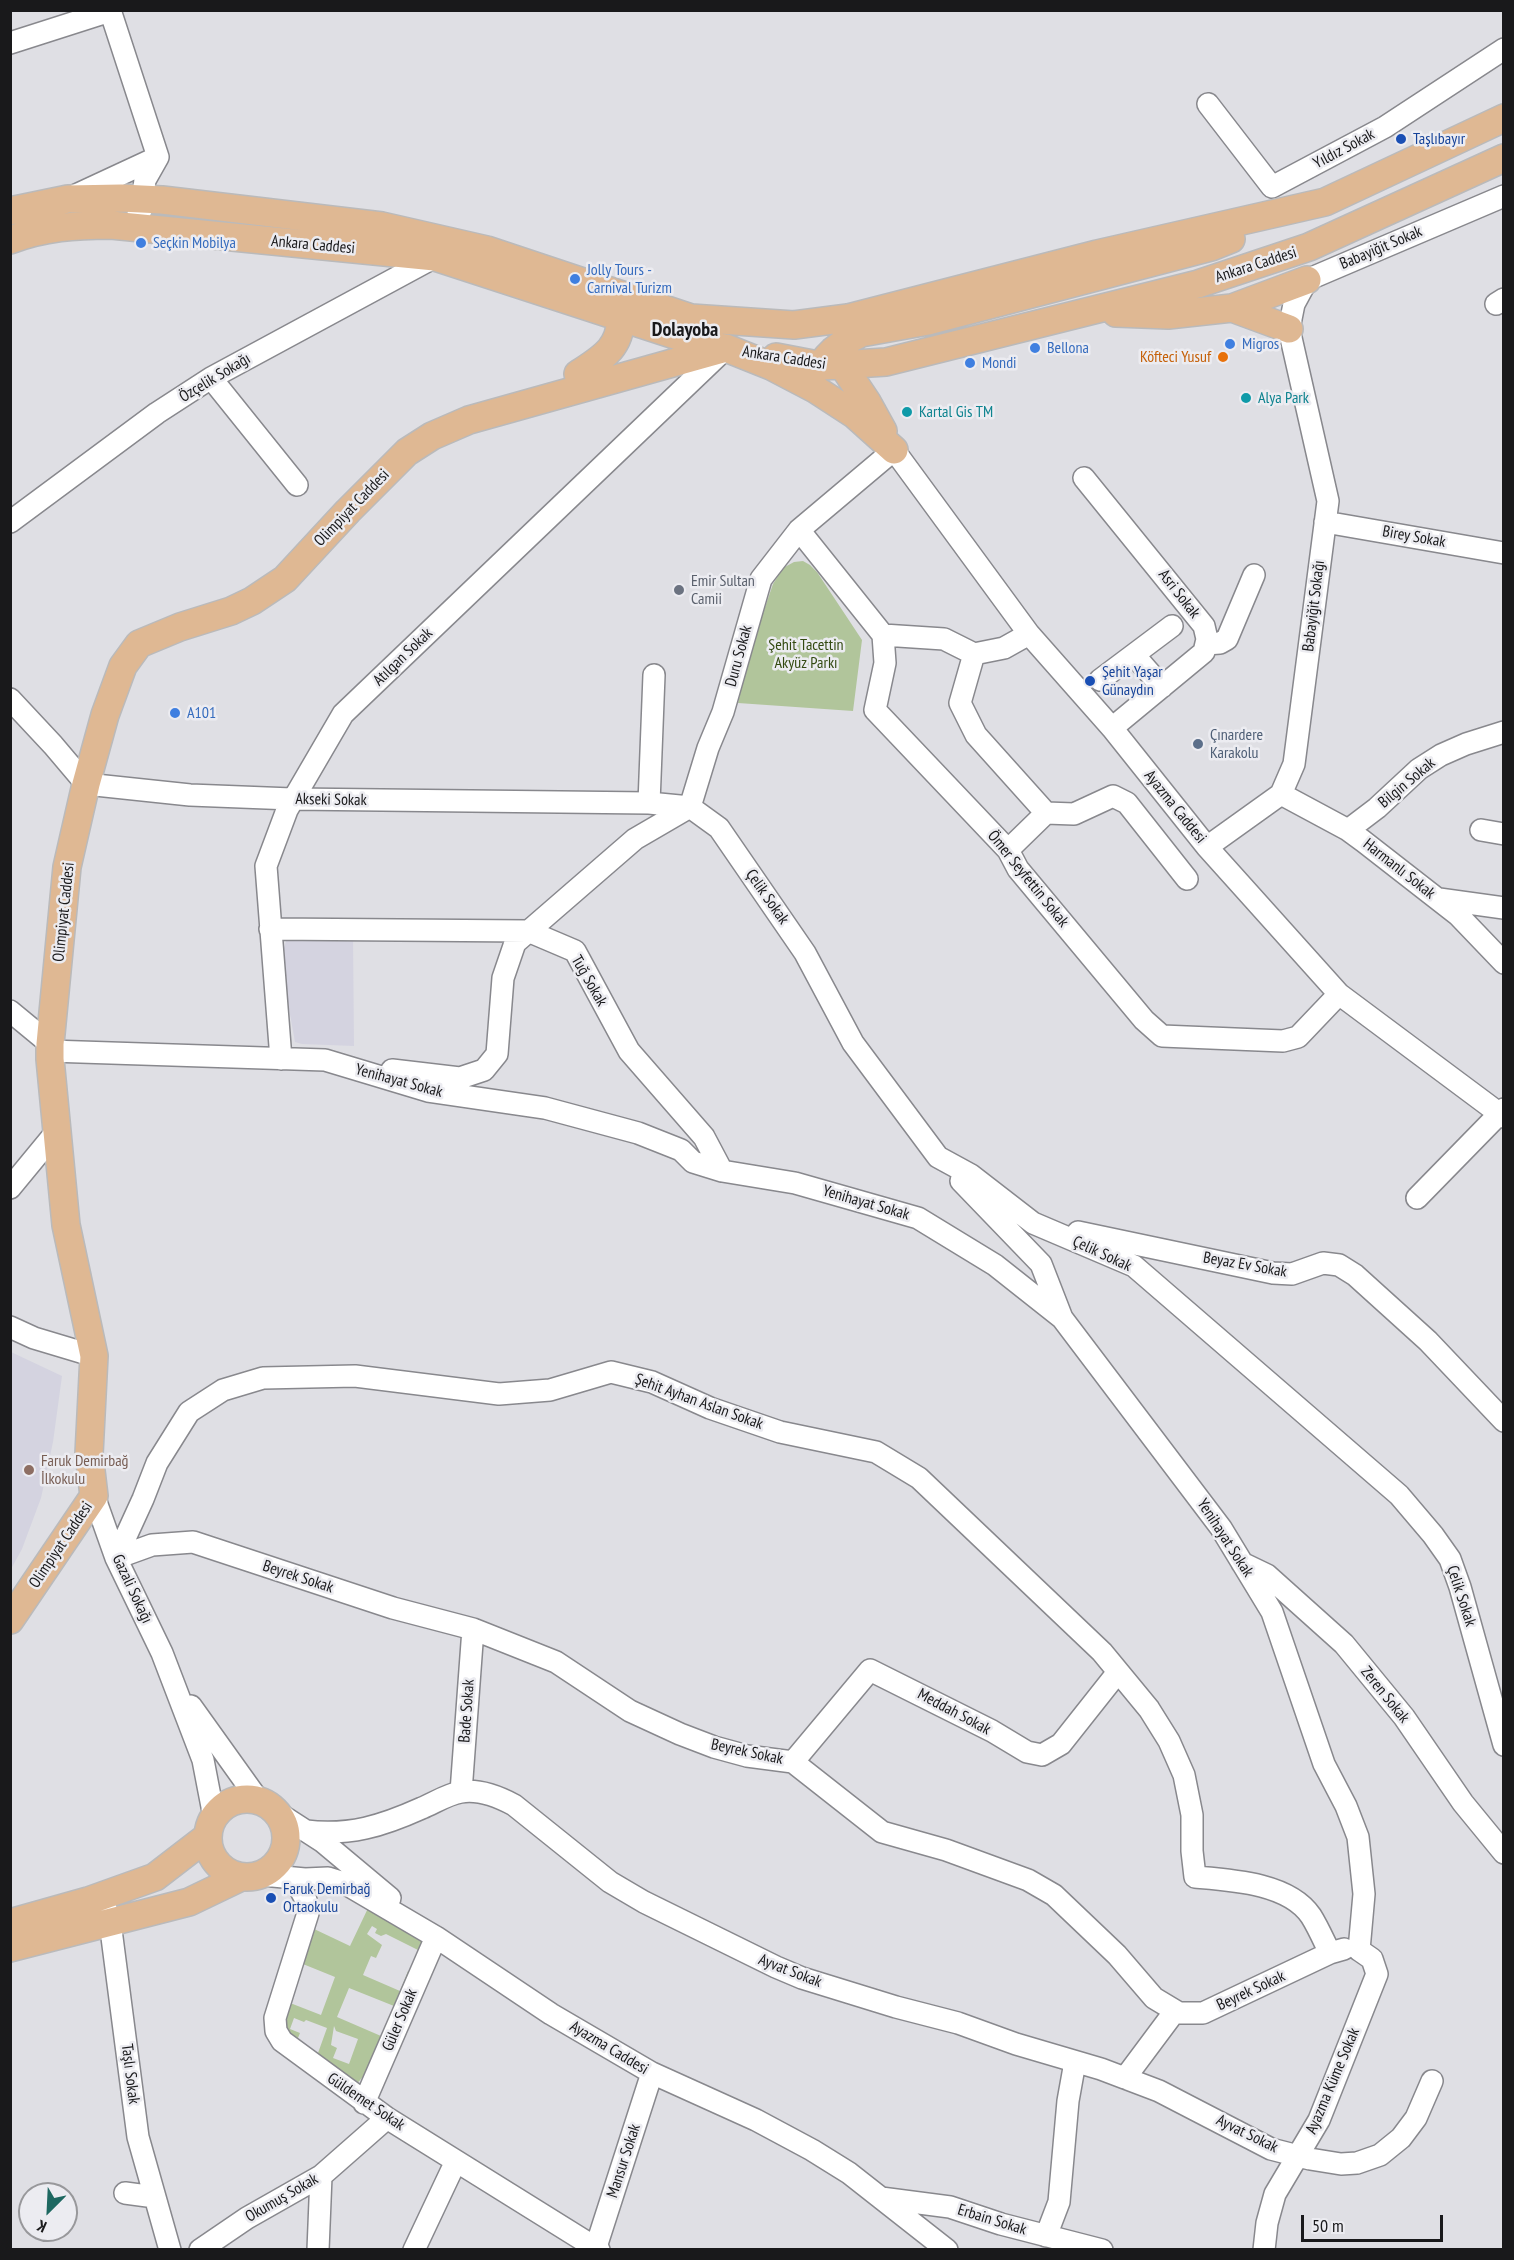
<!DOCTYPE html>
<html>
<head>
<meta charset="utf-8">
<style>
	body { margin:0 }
	#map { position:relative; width:1514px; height:2260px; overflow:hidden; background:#dfdfe4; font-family:"PT Sans Narrow",sans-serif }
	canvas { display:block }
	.frame { position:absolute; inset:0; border:12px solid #19191b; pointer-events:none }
	.north { position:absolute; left:18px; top:2182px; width:60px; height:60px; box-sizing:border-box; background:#ececf1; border:2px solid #98989b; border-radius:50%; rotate:204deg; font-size:16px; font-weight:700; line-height:24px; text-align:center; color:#19191b }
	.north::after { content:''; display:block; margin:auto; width:21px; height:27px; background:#1e6861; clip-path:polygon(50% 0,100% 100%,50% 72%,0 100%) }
	.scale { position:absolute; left:1301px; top:2215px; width:142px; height:27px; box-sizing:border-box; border:3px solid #19191b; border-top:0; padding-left:8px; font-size:18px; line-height:21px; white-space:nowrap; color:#19191b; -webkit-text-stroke:4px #ececf1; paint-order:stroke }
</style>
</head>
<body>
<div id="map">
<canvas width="1514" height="2260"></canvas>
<div class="frame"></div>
<div class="north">K</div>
<div class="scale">50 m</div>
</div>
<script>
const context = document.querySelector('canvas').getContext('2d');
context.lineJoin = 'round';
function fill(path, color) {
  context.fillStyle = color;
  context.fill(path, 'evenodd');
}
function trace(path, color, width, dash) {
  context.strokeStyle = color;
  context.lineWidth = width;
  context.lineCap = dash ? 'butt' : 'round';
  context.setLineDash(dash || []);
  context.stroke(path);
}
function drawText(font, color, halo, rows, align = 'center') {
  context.font = font + ' "PT Sans Narrow",sans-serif';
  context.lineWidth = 5;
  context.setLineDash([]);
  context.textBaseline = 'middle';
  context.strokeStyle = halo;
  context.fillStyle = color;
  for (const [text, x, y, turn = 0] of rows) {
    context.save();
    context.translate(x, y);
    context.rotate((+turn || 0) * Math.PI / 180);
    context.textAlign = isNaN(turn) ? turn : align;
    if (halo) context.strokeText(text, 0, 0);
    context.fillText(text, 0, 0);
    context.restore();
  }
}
const built = new Path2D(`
	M 353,936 L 354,1046 L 302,1044 L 295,1042 L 288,1003 L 284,948 L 287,938 Z
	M 11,1352 L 62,1376 L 53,1442 L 41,1498 L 22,1549 L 11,1569 Z`);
const green = new Path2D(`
	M 803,561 L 810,565 L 817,572 L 862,640 L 853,711 L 738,703 L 749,654 L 773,584 L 783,568 L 794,562 Z
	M 370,1904 L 423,1934 L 422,1952 L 386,1934 L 381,1936 L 375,1933 L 377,1929 L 372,1926 L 367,1934 L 382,1945 L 376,1958 L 371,1956 L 363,1975 L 400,1991 L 408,1971 L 413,1973 L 397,2005 L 394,2006 L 349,1988 L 337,2017 L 381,2036 L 383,2042 L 367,2072 L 355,2086 L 302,2048 L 318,2053 L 327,2028 L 306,2020 L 304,2022 L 294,2018 L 290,2029 L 300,2033 L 298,2038 L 285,2035 L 285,2001 L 321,2015 L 335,1977 L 298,1962 L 312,1928 L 350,1946 ZM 334,2026 L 336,2031 L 358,2039 L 349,2064 L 333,2058 L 337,2048 L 331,2045 Z`);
const minor = new Path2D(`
	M 110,10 L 158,157
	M 10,43 L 110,11
	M 1208,104 L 1272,187 L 1385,127 L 1504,49
	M 74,196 L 158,157
	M 131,228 L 141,210 L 145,180 L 158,157
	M 1496,304 L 1504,299
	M 211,378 L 297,485
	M 1084,478 L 1204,626 L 1207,639 L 1204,652 L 1112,728
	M 10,522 L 157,413 L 211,378 L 435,257
	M 1325,522 L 1504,553
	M 799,530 L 883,635 L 885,663 L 875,710 L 1008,850 L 1018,869 L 1144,1020 L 1162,1036 L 1283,1041 L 1298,1037 L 1339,994
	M 883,635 L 944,639 L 974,654 L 1004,648 L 1029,634
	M 1206,644 L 1220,643 L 1227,639 L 1254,575
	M 974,654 L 960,703 L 976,735 L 1046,813 L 1008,850
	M 1134,655 L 1162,687
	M 1100,680 L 1172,626
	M 10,699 L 53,745 L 86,784 L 190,795 L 292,799 L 649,803 L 690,807 L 719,828 L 805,953 L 853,1043 L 938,1157 L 971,1175 L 1033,1223 L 1134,1266 L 1399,1495 L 1433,1535 L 1450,1559 L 1460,1587 L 1504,1745
	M 1281,794 L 1348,830 L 1363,841 L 1458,915 L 1504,963
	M 649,803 L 654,675
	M 690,807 L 708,748 L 723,712 L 761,579 L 799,530 L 894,450 L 1029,634 L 1112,728 L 1207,847 L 1339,994 L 1504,1117
	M 1046,813 L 1074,814 L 1113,796 L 1127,803 L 1187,879
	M 1348,830 L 1377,808 L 1419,769 L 1441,755 L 1466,744 L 1504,732
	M 1481,830 L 1504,834
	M 1207,847 L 1281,794 L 1294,764 L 1328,501 L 1289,329 L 1294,304 L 1307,280 L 1504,196
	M 1439,899 L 1504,908
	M 270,929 L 528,931 L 575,951 L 629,1051 L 704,1137 L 722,1171
	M 10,1011 L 50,1044
	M 50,1051 L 325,1060 L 428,1091 L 545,1108 L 638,1133 L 681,1150 L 693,1162 L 722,1171 L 795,1183 L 918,1218 L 995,1265 L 1062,1318 L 1221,1528 L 1272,1612 L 1324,1764 L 1346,1806 L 1358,1837 L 1364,1894 L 1359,1950
	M 281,1059 L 266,866 L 287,810 L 343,714 L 726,348
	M 392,1070 L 460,1078 L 484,1070 L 497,1054 L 503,978 L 515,943 L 635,839 L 690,807
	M 961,1181 L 1041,1264 L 1062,1318
	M 10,1188 L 57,1131
	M 1417,1198 L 1504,1109
	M 1078,1232 L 1273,1273 L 1292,1274 L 1323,1263 L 1339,1265 L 1355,1275 L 1428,1341 L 1504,1421
	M 10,1327 L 34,1338 L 94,1356
	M 94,1496 L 116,1558 L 162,1653 L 203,1760 L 214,1817
	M 116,1558 L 143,1499 L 157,1463 L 189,1412 L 223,1390 L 263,1378 L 355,1376 L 499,1394 L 550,1390 L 611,1372 L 652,1382 L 710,1408 L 780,1432 L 876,1452 L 919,1478 L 1102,1652 L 1149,1709 L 1169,1741 L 1184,1775 L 1192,1815 L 1192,1851 L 1195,1877 C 1231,1880 1289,1883 1311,1916 C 1318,1927 1324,1941 1330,1953
	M 116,1558 L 152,1545 L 193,1542 L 393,1608 L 473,1629 L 556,1662 L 630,1711 L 680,1734 L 714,1747 L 747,1756 L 793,1762 L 882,1832 L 946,1850 L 1028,1880 L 1054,1895 L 1117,1955 L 1154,1998 L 1179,2013 L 1203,2013 L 1330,1953 L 1344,1949
	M 1242,1563 L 1267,1575 L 1344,1644 L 1404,1717 L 1463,1803 L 1504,1853
	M 191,1706 L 259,1801
	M 793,1762 L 870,1670 L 992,1731 L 1027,1752 L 1042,1755 L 1061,1744 L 1118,1672
	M 461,1792 L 473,1629
	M 275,1811 L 323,1842 L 390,1898
	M 306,1831 C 350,1836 382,1826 422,1808 C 434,1803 448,1794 461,1792 C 478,1789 499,1797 514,1805 L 610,1882 L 644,1902 L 776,1967 L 802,1978 L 896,2007 L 958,2023 L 1016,2044 L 1101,2069 L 1159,2091 L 1271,2149 L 1310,2159 L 1341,2164 L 1357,2163 L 1380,2155 L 1401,2138 L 1416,2118 L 1432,2081
	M 262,1875 L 305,1879 L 328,1878 L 344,1883 L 436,1937 L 551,2014 L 652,2073 L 756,2120 L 812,2150 L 849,2173 L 947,2250
	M 294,1878 L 306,1900 L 308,1913 L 275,2018 L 276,2031 L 282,2041 L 387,2118 L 599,2250
	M 106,1909 L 110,1922 L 138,2137 L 170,2250
	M 1125,2078 L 1175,2011
	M 364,2103 L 436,1937
	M 125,2193 L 155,2197
	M 881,2198 L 950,2207 L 1001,2224 L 1102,2250
	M 1046,2236 L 1059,2202 L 1068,2101 L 1075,2062
	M 200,2250 L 247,2218 L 321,2176 L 387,2118
	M 318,2250 L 321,2176
	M 414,2250 L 456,2161
	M 595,2250 L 652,2073
	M 1264,2250 L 1267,2223 L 1275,2194 L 1319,2120 L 1377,1974 L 1372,1959 L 1359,1950`);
const major = new Path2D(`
	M 10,211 L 68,199 L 121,198 L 162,200 L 382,226 L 487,250 L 691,318 L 794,325 L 848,318 L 1097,254 L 1325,202 L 1504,118
	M 10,240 C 44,227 76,225 111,225 L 435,257 L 687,339 L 724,348
	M 1232,308 L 1289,329
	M 1116,313 L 1168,315 L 1232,308 L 1307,280
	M 835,354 L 867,402 L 883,431
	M 776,357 L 823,366 L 886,362 L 1198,284 L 1309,247 L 1504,158
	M 823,366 L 827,357 L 833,351 L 846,341 L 861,333 L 928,321 L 1211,247 L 1231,239
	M 578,374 C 601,359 623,347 620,315
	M 10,1620 L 94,1496 L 89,1454 L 94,1356 L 66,1225 L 50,1059 L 50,1044 L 67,867 L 86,784 L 105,715 L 123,666 L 139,644 L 180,627 L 231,611 L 252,601 L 285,579 L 348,511 L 407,452 L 432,436 L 469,420 L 726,348 L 771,366 L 815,389 L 855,415 L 894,450
	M208 1838a39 39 0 1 1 78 0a39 39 0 1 1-78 0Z
	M 10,1923 L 88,1901 L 155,1877 L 207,1837
	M 10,1948 L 189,1902 L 241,1877`);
const markers = [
	[1401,139,6,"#1a4fb4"],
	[141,243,6,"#3f7fe0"],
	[575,279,6,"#3f7fe0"],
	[1230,344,6,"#3f7fe0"],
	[1035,348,6,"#3f7fe0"],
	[1223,357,6,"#e8710a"],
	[970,363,6,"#3f7fe0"],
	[1246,398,6,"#0f9aa8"],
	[907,412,6,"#0f9aa8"],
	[679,590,6,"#6b7280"],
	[1090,681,6,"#1a4fb4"],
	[175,713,6,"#3f7fe0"],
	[1198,744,6,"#5c6f8a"],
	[29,1470,6,"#8d6e63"],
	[271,1898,6,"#1a4fb4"]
];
const transitNames = [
	["Taşlıbayır",1413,139],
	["Şehit Yaşar",1102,672],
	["Günaydın",1102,690],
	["Faruk Demirbağ",283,1889],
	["Ortaokulu",283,1907]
];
const streetNames = [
	["Yıldız Sokak",1344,149,-28],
	["Ankara Caddesi",313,245,5],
	["Babayiğit Sokak",1381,248,-23],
	["Ankara Caddesi",1256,265,-18],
	["Ankara Caddesi",784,358,9],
	["Özçelik Sokağı",215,378,-31],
	["Olimpiyat Caddesi",352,508,-46],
	["Birey Sokak",1414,537,10],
	["Asri Sokak",1179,594,52],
	["Babayiğit Sokağı",1314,606,-83],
	["Duru Sokak",739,656,-75],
	["Atılgan Sokak",403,657,-44],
	["Bilgin Sokak",1407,783,-40],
	["Akseki Sokak",331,800,1],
	["Ayazma Caddesi",1175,807,51],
	["Harmanlı Sokak",1399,869,38],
	["Ömer Seyfettin Sokak",1028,879,51],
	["Çelik Sokak",767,897,55],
	["Olimpiyat Caddesi",64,912,-84],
	["Tuğ Sokak",589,981,60],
	["Yenihayat Sokak",399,1081,15],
	["Yenihayat Sokak",866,1203,16],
	["Çelik Sokak",1102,1254,25],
	["Beyaz Ev Sokak",1245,1265,10],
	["Şehit Ayhan Aslan Sokak",699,1402,20],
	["Yenihayat Sokak",1225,1538,57],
	["Olimpiyat Caddesi",61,1545,-56],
	["Beyrek Sokak",298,1577,18],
	["Gazali Sokağı",132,1589,65],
	["Çelik Sokak",1461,1596,72],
	["Zeren Sokak",1385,1695,51],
	["Bade Sokak",467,1711,-86],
	["Meddah Sokak",954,1712,28],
	["Beyrek Sokak",747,1752,12],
	["Ayvat Sokak",790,1971,21],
	["Beyrek Sokak",1251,1991,-25],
	["Güler Sokak",400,2020,-67],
	["Ayazma Caddesi",609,2048,31],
	["Taşlı Sokak",130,2074,83],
	["Ayazma Küme Sokak",1333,2081,-67],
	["Güldemet Sokak",366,2102,34],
	["Ayvat Sokak",1247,2134,26],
	["Mansur Sokak",624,2161,-72],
	["Okumuş Sokak",282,2198,-30],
	["Erbain Sokak",992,2220,17]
];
const shopNames = [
	["Seçkin Mobilya",153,243],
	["Jolly Tours -",587,270],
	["Carnival Turizm",587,288],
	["Migros",1242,344],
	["Bellona",1047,348],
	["Mondi",982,363],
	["A101",187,713]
];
const foodNames = [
	["Köfteci Yusuf",1211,357]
];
const cultureNames = [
	["Alya Park",1258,398],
	["Kartal Gis TM",919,412]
];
const worshipNames = [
	["Emir Sultan",691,581],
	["Camii",691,599]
];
const parkNames = [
	["Şehit Tacettin",806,645],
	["Akyüz Parkı",806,663]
];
const serviceNames = [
	["Çınardere",1210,735],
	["Karakolu",1210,753]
];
const educationNames = [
	["Faruk Demirbağ",41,1461],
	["İlkokulu",41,1479]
];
const quarterNames = [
	["Dolayoba",685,330]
];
fill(built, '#d4d3e0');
fill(green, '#b1c59b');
trace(minor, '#88888d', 24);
trace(major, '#bababb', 30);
trace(minor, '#fff', 21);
trace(major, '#dfb893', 27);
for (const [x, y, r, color] of markers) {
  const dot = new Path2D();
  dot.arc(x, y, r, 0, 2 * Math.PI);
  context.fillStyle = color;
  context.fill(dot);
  trace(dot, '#ececf1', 2);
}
drawText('16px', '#164399', '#ececf1', transitNames, 'left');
drawText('16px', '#19191b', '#ececf1', streetNames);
drawText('16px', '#366cbe', '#ececf1', shopNames, 'left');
drawText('16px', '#c56008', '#ececf1', foodNames, 'right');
drawText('16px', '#0d838f', '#ececf1', cultureNames, 'left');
drawText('16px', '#5b616d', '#ececf1', worshipNames, 'left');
drawText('16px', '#334a11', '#ececf1', parkNames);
drawText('16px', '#4e5e75', '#ececf1', serviceNames, 'left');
drawText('16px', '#785e54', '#ececf1', educationNames, 'left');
drawText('bold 20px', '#19191b', '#ececf1', quarterNames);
</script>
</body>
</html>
